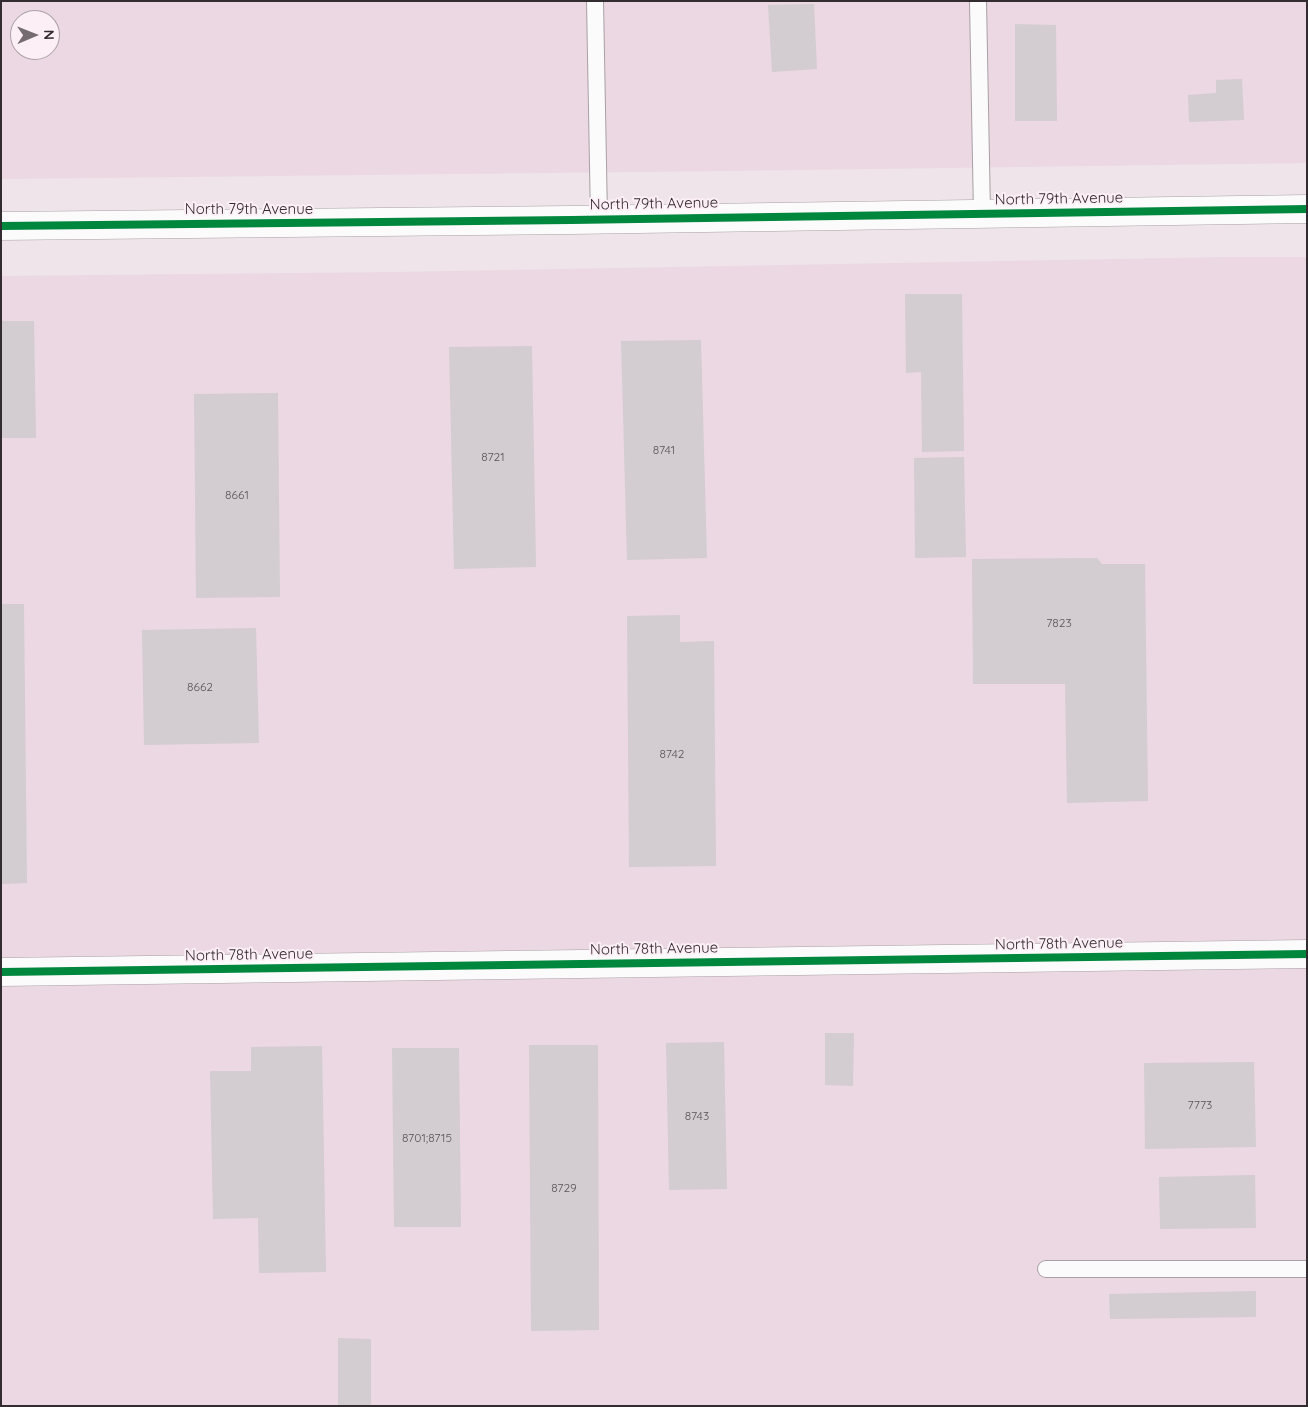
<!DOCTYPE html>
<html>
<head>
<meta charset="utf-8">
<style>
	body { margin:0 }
	#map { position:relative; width:1308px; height:1407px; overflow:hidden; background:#eee4e9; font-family:Quicksand,sans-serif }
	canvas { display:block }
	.frame { position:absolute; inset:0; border:2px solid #322b2f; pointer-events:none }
	.north { position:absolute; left:10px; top:10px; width:50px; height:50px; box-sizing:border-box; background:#fdeff6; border:1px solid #aca1a6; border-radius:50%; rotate:89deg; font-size:14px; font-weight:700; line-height:20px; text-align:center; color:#322b2f }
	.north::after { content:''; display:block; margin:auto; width:18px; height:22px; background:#746c70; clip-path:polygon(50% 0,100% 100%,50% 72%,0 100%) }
</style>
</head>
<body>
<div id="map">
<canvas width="1308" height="1407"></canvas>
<div class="frame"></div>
<div class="north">N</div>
</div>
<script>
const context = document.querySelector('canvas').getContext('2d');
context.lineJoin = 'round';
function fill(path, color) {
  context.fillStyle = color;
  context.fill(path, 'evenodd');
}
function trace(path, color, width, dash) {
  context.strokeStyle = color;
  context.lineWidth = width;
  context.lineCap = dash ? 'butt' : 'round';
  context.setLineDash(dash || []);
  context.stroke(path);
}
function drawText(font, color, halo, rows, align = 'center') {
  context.font = font + ' Quicksand,sans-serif';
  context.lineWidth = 4;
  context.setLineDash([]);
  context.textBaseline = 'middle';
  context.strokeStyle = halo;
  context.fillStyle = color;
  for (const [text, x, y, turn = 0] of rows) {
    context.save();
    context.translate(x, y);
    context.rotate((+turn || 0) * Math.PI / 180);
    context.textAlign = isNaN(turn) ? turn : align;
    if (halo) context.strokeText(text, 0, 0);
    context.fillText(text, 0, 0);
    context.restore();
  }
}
const built = new Path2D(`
	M 1,1 L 1307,1 L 1307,163 L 724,171 L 1,179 ZM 20,20 L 50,20 L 50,50 L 20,50 Z
	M 1228,257 L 1307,257 L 1307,1406 L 1,1406 L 1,276 L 398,272 Z`);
const building = new Path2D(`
	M 814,4 L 817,69 L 772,72 L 768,5 Z
	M 1015,24 L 1056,25 L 1057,121 L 1015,121 Z
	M 1242,79 L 1244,120 L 1189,122 L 1188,95 L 1216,93 L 1216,80 Z
	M 905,294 L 962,294 L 964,451 L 922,452 L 921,372 L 906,373 Z
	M 1,321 L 34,321 L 36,438 L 1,438 Z
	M 701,340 L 707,558 L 627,560 L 621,341 Z
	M 532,346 L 536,567 L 454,569 L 449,347 Z
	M 278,393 L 280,597 L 196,598 L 194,394 Z
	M 964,457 L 966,557 L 915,558 L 914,458 Z
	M 1097,558 L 1102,564 L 1145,564 L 1148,801 L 1067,803 L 1065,684 L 973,684 L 972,559 Z
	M 1,604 L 24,604 L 27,883 L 1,884 Z
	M 680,615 L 680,642 L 714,641 L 716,866 L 629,867 L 627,616 Z
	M 256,628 L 259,743 L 144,745 L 142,630 Z
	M 825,1033 L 854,1033 L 853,1086 L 825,1085 Z
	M 724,1042 L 727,1189 L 669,1190 L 666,1043 Z
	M 529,1045 L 598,1045 L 599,1330 L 531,1331 Z
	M 322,1046 L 326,1272 L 259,1273 L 258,1218 L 213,1219 L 210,1071 L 251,1071 L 251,1047 Z
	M 392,1048 L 459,1048 L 461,1227 L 394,1227 Z
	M 1254,1062 L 1256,1147 L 1145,1149 L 1144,1063 Z
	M 1255,1175 L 1256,1228 L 1160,1229 L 1159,1177 Z
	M 1256,1291 L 1256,1317 L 1110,1319 L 1109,1294 Z
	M 338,1338 L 371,1339 L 371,1406 L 338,1406 Z`);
const lane = new Path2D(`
	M 595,1 L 599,219
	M 978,1 L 982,214
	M 1046,1269 L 1307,1269`);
const street = new Path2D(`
	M 1,972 L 1307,954`);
const secondary = new Path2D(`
	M 1,226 L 571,220 L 1307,209`);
const cycleway = new Path2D(`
	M 1,226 L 571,220 L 1307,209
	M 1,972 L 1307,954`);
const numberNames = [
	["8741",664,450],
	["8721",493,457],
	["8661",237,495],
	["7823",1059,623],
	["8662",200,687],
	["8742",672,754],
	["7773",1200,1105],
	["8743",697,1116],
	["8701;8715",427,1138],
	["8729",564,1188]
];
const streetNames = [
	["North 79th Avenue",1059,199,-1],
	["North 79th Avenue",654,204,-1],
	["North 79th Avenue",249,209],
	["North 78th Avenue",1059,944,-1],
	["North 78th Avenue",654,949,-1],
	["North 78th Avenue",249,955,-1]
];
fill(built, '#ebd8e2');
fill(building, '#d3ccd0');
trace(lane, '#a8a0a4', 18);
trace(street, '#a8a0a4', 29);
trace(secondary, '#a8a0a4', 29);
trace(lane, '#fcfbfc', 16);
trace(street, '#fcfbfc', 28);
trace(secondary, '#fcfbfc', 28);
trace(cycleway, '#00873e', 8);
drawText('12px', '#5a5357', null, numberNames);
drawText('15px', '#322b2f', '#fdeff6', streetNames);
</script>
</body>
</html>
